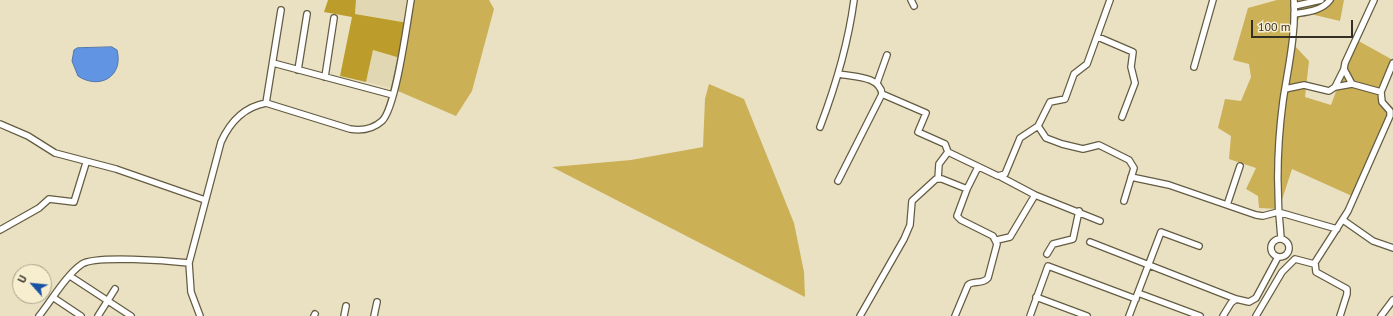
<!DOCTYPE html>
<html>
<head>
<meta charset="utf-8">
<style>
	body { margin:0 }
	#map { position:relative; width:1393px; height:316px; overflow:hidden; background:#eae1c3; font-family:"PT Sans",sans-serif }
	canvas { display:block }
	.north { position:absolute; left:12px; top:264px; width:40px; height:40px; box-sizing:border-box; background:#f7eed0; border:1px solid #a9a28b; border-radius:50%; rotate:297deg; font-size:11px; font-weight:700; line-height:16px; text-align:center; color:#332f24 }
	.north::after { content:''; display:block; margin:auto; width:14px; height:18px; background:#1a53a5; clip-path:polygon(50% 0,100% 100%,50% 72%,0 100%) }
	.scale { position:absolute; left:1251px; top:20px; width:102px; height:18px; box-sizing:border-box; border:2px solid #332f24; border-top:0; padding-left:5px; font-size:12px; line-height:14px; white-space:nowrap; color:#332f24; -webkit-text-stroke:3px #f7eed0; paint-order:stroke }
</style>
</head>
<body>
<div id="map">
<canvas width="1393" height="316"></canvas>
<div class="north">U</div>
<div class="scale">100 m</div>
</div>
<script>
const context = document.querySelector('canvas').getContext('2d');
context.lineJoin = 'round';
function fill(path, color) {
  context.fillStyle = color;
  context.fill(path, 'evenodd');
}
function trace(path, color, width, dash) {
  context.strokeStyle = color;
  context.lineWidth = width;
  context.lineCap = dash ? 'butt' : 'round';
  context.setLineDash(dash || []);
  context.stroke(path);
}
const built = new Path2D(`
	M 356,0 L 412,0 L 408,23 L 355,14 Z
	M 373,50 L 400,58 L 391,88 L 366,82 Z`);
const green = new Path2D(`
	M 412,0 L 489,0 L 494,9 L 472,91 L 456,116 L 391,88 L 400,58 Z
	M 1277,0 L 1344,0 L 1340,21 L 1302,12 L 1296,25 L 1295,46 L 1309,61 L 1305,97 L 1331,105 L 1355,39 L 1391,59 L 1378,92 L 1393,108 L 1352,196 L 1292,169 L 1279,209 L 1259,208 L 1258,196 L 1246,189 L 1256,168 L 1229,159 L 1231,136 L 1218,128 L 1225,99 L 1241,101 L 1251,77 L 1249,64 L 1233,60 L 1248,8 Z
	M 709,84 L 744,99 L 794,223 L 804,272 L 805,297 L 552,167 L 631,160 L 703,147 L 705,99 Z`);
const forest = new Path2D(`
	M 328,0 L 356,0 L 355,14 L 408,23 L 400,58 L 373,50 L 366,82 L 340,76 L 352,17 L 324,12 Z`);
const water = new Path2D(`
	M 112,47 L 117,50 C 124,77 99,90 78,76 L 72,61 L 74,50 L 77,48 Z`);
const street = new Path2D(`
	M 911,0 L 914,6
	M 1374,0 L 1345,63 L 1344,69 L 1352,84 L 1381,92
	M 1294,6 L 1321,0
	M 1294,14 C 1306,12 1322,11 1330,0
	M 1098,37 L 1133,52 L 1131,67 L 1135,83 L 1122,117
	M 273,63 L 393,95
	M 1194,67 L 1213,0
	M 298,70 L 307,14
	M 325,77 L 334,18
	M 877,83 L 887,55
	M 1335,87 L 1352,84
	M 1285,89 L 1304,85 L 1329,91 L 1335,87 L 1344,69
	M 882,94 L 926,113 L 918,132 L 945,144 L 948,152 L 939,164 L 938,179
	M 266,103 L 281,10
	M 0,124 L 28,136 L 55,153 L 116,169 L 205,200
	M 1038,126 L 1046,138 L 1062,144 L 1083,149 L 1099,145 L 1129,160 L 1134,168 L 1124,201
	M 820,127 C 836,85 848,45 854,0
	M 948,152 L 998,176 L 1005,174 L 1020,138 L 1038,126 L 1050,102 L 1065,99 L 1074,74 L 1087,64 L 1110,0
	M 1001,177 L 1035,195 L 1100,221
	M 1131,177 L 1169,185 L 1256,215 L 1263,216 L 1278,212 L 1337,229
	M 838,181 L 882,94 C 880,76 854,77 839,74
	M 1227,205 L 1240,166
	M 1343,220 L 1373,241 L 1393,248
	M 0,230 L 39,208 L 49,199 L 74,202 L 86,163
	M 1281,238 C 1276,192 1277,146 1283,101 C 1288,68 1296,34 1294,0
	M1271 248a9 9 0 1 1 18 0a9 9 0 1 1-18 0Z
	M 997,240 L 1010,237 L 1035,195
	M 1090,242 L 1236,299
	M 1047,254 L 1053,244 L 1073,239 L 1079,211
	M 1315,263 L 1316,272 L 1347,289 L 1347,294 L 1340,316
	M 70,276 L 131,316
	M 1138,293 L 1200,316
	M 1036,297 L 1087,316
	M 54,298 L 81,316
	M 39,316 C 51,301 66,275 82,264 C 95,255 170,261 189,263
	M 98,316 L 115,289
	M 200,316 L 191,292 L 189,263 L 221,142 C 230,122 244,107 266,103 L 350,129 C 362,131 373,129 382,121 C 396,108 407,23 411,0
	M 314,316 L 315,314
	M 344,316 L 346,306
	M 374,316 L 377,302
	M 860,316 L 904,239 L 910,225 L 912,201 L 936,179 L 942,179 L 967,189
	M 955,316 L 968,285 C 974,280 982,285 988,278 L 997,244 L 993,236 L 961,220 L 957,216 L 967,189 L 978,167
	M 1030,316 L 1048,266 L 1136,299
	M 1129,316 L 1161,232 L 1199,246
	M 1223,316 L 1231,303 L 1236,299 L 1249,302 L 1256,298 L 1278,257
	M 1256,316 L 1282,272 L 1295,259 L 1314,264 L 1348,211 L 1390,116 L 1390,111 L 1382,102 L 1381,92 L 1393,63
	M 1381,316 L 1393,300`);
fill(built, '#e1d7b2');
fill(green, '#cbb056');
fill(forest, '#bc9d2c');
fill(water, '#6195e3');
trace(water, '#5376aa', 1);
trace(street, '#645c42', 8);
trace(street, '#fff', 5.5);
</script>
</body>
</html>
